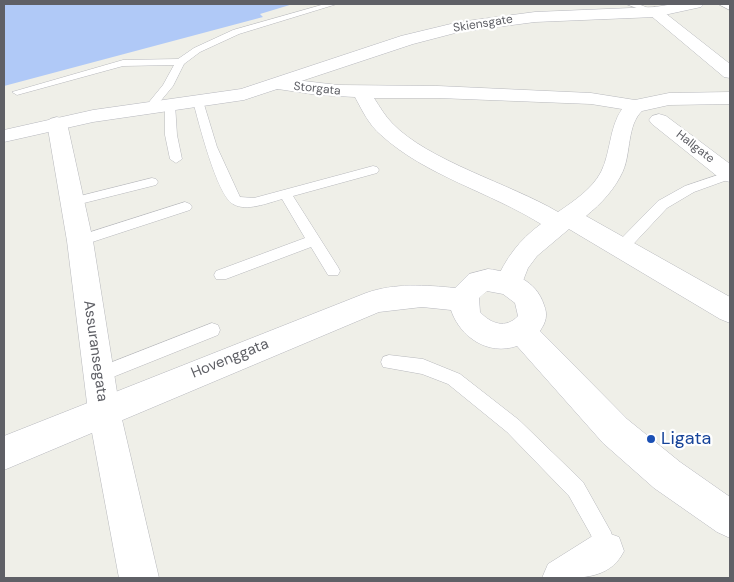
<!DOCTYPE html>
<html>
<head>
<meta charset="utf-8">
<style>
	body { margin:0 }
	#map { position:relative; width:734px; height:582px; overflow:hidden; background:#efefe8; font-family:"DM Sans",sans-serif }
	canvas { display:block }
	.frame { position:absolute; inset:0; border:5px solid #5f6066; pointer-events:none }
</style>
</head>
<body>
<div id="map">
<canvas width="734" height="582"></canvas>
<div class="frame"></div>
</div>
<script>
const context = document.querySelector('canvas').getContext('2d');
context.lineJoin = 'round';
function fill(path, color) {
  context.fillStyle = color;
  context.fill(path, 'evenodd');
}
function trace(path, color, width, dash) {
  context.strokeStyle = color;
  context.lineWidth = width;
  context.lineCap = dash ? 'butt' : 'round';
  context.setLineDash(dash || []);
  context.stroke(path);
}
function drawText(font, color, halo, rows, align = 'center') {
  context.font = font + ' "DM Sans",sans-serif';
  context.lineWidth = 4.5;
  context.setLineDash([]);
  context.textBaseline = 'middle';
  context.strokeStyle = halo;
  context.fillStyle = color;
  for (const [text, x, y, turn = 0] of rows) {
    context.save();
    context.translate(x, y);
    context.rotate((+turn || 0) * Math.PI / 180);
    context.textAlign = isNaN(turn) ? turn : align;
    if (halo) context.strokeText(text, 0, 0);
    context.fillText(text, 0, 0);
    context.restore();
  }
}
const water = new Path2D(`
	M 4,4 L 293,4 L 260,14 L 263,17 L 4,86 Z`);
const lane = new Path2D(`
	M 325,4 L 337,4 L 239,34 L 200,52 L 184,64 L 173,86 L 154,109 L 146,109 L 145,107 L 163,85 L 174,65 L 123,66 L 17,95 L 12,92 L 123,60 L 178,59 L 194,48 L 233,30 Z
	M 626,4 L 638,4 L 659,12 L 655,15 Z
	M 718,4 L 730,5 L 730,10 Z
	M 198,98 L 203,101 L 217,147 L 240,197 L 254,198 L 373,166 L 377,167 L 379,170 L 377,173 L 293,196 L 338,267 L 340,271 L 338,275 L 328,275 L 311,247 L 226,279 L 216,279 L 214,275 L 216,271 L 305,238 L 282,199 C 268,203 246,212 233,204 C 217,196 198,120 193,101 Z
	M 170,101 L 175,104 L 177,135 L 182,159 L 176,163 L 170,159 L 165,135 L 165,104 Z
	M 730,171 L 730,179 L 694,192 L 667,208 L 625,253 L 615,253 L 613,249 L 615,245 L 658,201 L 685,186 Z
	M 152,178 L 156,179 L 158,182 L 156,185 L 72,206 L 66,202 L 72,198 Z
	M 185,202 L 190,204 L 192,207 L 190,210 L 80,246 L 73,241 L 75,237 Z
	M 212,323 L 218,325 L 220,330 L 218,335 L 98,383 L 92,380 L 90,375 L 92,370 Z
	M 389,355 L 423,359 L 460,374 L 519,420 L 583,482 L 611,532 L 616,551 L 612,558 L 605,562 L 598,558 L 591,535 L 569,496 L 507,432 L 448,384 L 422,374 L 383,367 L 381,362 L 383,357 Z`);
const street = new Path2D(`
	M 655,7 L 660,9 L 730,64 L 730,78 L 724,77 L 650,15 L 647,12 L 650,9 Z
	M 278,78 L 338,85 L 438,86 L 591,93 L 635,100 L 669,93 L 730,92 L 730,104 L 669,105 L 642,111 C 627,125 631,153 623,171 C 615,189 601,204 586,216 L 730,297 L 730,323 L 720,319 L 569,229 L 537,256 L 528,268 L 519,291 L 509,294 L 499,291 L 495,283 C 506,258 519,240 541,224 C 490,192 426,176 381,135 C 369,125 362,110 355,97 L 318,95 L 271,88 L 269,84 L 271,80 ZM 374,98 L 438,98 L 591,104 L 622,109 C 609,128 611,152 601,172 C 592,189 574,201 558,212 C 511,184 428,161 392,123 C 385,116 380,107 374,98 Z
	M 659,114 L 666,116 L 730,164 L 730,182 L 722,180 L 652,124 L 649,120 L 652,116 Z
	M 57,117 L 64,119 L 67,123 L 93,241 L 120,411 L 159,578 L 119,578 L 88,411 L 67,241 L 47,123 L 50,119 Z
	M 605,532 L 619,537 L 624,551 C 609,582 575,578 542,578 L 548,564 L 591,537 Z`);
const secondary = new Path2D(`
	M 674,4 L 704,4 L 701,7 L 655,17 L 535,22 L 459,32 L 413,44 L 244,100 L 93,122 L 4,142 L 4,130 L 93,110 L 241,89 L 401,36 L 459,22 L 535,12 L 655,7 Z
	M 488,269 C 513,272 536,280 544,305 C 548,315 546,322 540,331 L 627,419 L 680,462 L 730,497 L 730,538 L 717,532 L 654,488 L 603,443 L 517,346 C 488,356 460,337 451,310 L 422,307 L 379,312 L 4,470 L 4,436 L 366,293 C 394,283 426,285 455,288 L 469,274 ZM 487,291 L 503,294 L 515,303 L 518,316 C 506,329 491,324 480,312 L 479,298 Z`);
const markers = [
	[651,439,5,"#1a4fb4"]
];
const farStreetnames = [
	["Skiensgate",483,24,-9],
	["Storgata",317,89,6],
	["Hallgate",695,147,38]
];
const streetNames = [
	["Assuransegata",95,351,82],
	["Hovenggata",230,359,-22]
];
const nearTransitnames = [
	["Ligata",661,439]
];
fill(water, '#b0c9f7');
trace(lane, '#b7b8bc', 1);
trace(street, '#b7b8bc', 1);
trace(secondary, '#b6b7bd', 1);
fill(lane, '#fff');
fill(street, '#fff');
fill(secondary, '#fff');
for (const [x, y, r, color] of markers) {
  const dot = new Path2D();
  dot.arc(x, y, r, 0, 2 * Math.PI);
  context.fillStyle = color;
  context.fill(dot);
  trace(dot, '#fff', 2);
}
drawText('12px', '#5f6066', '#fff', farStreetnames);
drawText('15px', '#5f6066', '#fff', streetNames);
drawText('18px', '#164399', '#fff', nearTransitnames, 'left');
</script>
</body>
</html>
